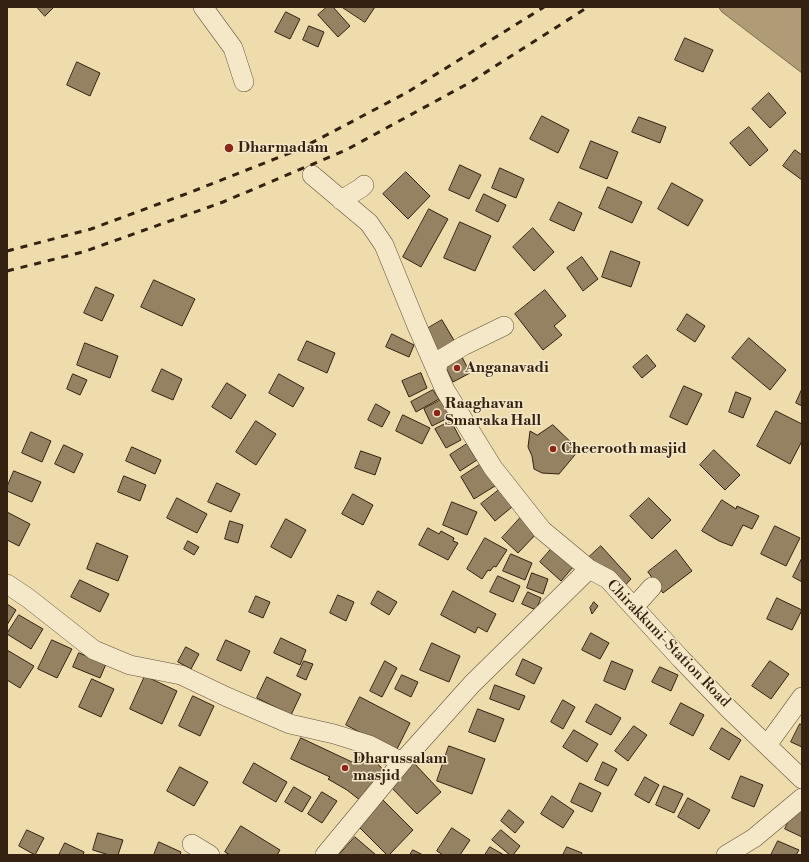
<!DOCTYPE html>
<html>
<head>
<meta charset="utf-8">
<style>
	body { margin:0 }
	#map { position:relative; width:809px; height:862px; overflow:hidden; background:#eedcac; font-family:"Libre Bodoni",serif }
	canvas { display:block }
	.frame { position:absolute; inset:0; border:8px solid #342111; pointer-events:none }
</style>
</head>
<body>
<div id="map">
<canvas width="809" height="862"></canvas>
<div class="frame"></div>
</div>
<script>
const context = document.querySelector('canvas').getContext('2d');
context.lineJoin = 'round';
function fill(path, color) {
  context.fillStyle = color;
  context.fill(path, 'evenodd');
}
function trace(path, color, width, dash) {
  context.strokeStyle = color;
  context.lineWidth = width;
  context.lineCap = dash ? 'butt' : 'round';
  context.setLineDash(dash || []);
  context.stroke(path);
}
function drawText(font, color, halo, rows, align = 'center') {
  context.font = font + ' "Libre Bodoni",serif';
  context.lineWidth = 3;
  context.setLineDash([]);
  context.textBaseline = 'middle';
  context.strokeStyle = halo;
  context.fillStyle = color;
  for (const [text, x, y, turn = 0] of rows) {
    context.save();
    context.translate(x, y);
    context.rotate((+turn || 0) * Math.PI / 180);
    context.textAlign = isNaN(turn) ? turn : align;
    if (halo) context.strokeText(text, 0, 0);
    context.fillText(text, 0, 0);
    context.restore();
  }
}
const water = new Path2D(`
	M 719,7 L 802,7 L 802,73 L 722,12 Z`);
const building = new Path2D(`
	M 37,7 L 54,7 L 45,16 Z
	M 327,7 L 333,7 L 350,26 L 338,37 L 318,15 Z
	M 342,7 L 375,7 L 365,22 Z
	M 286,12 L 300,19 L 290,39 L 275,32 Z
	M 309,26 L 324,32 L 318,47 L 303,40 Z
	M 685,38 L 713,50 L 703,72 L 675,60 Z
	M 77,62 L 100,73 L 90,96 L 67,85 Z
	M 769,93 L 786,113 L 770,128 L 752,109 Z
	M 542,116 L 569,130 L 558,153 L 530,139 Z
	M 639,117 L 666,127 L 660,143 L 632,132 Z
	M 749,127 L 768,150 L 750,166 L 730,143 Z
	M 591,141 L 618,152 L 607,179 L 580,168 Z
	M 795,150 L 802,155 L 802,180 L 783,166 Z
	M 460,165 L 481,175 L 469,199 L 449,190 Z
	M 500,168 L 524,179 L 516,198 L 492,188 Z
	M 406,172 L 430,196 L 408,219 L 383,194 Z
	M 672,183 L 703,200 L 688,226 L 658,209 Z
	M 608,187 L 642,202 L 632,223 L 599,208 Z
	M 484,194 L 506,205 L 498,222 L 476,211 Z
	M 559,202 L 582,213 L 574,231 L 550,220 Z
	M 429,209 L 448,219 L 421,267 L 403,257 Z
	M 460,222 L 491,236 L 475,271 L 444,258 Z
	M 533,228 L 554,252 L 534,271 L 513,247 Z
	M 611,251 L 640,262 L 631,287 L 602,277 Z
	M 582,257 L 598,279 L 583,291 L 567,268 Z
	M 154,280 L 195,299 L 182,326 L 141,307 Z
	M 96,287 L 114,295 L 102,321 L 84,313 Z
	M 545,290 L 566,316 L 554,326 L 562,335 L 543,350 L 515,314 Z
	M 687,314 L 705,326 L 695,342 L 677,330 Z
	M 442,320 L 455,342 L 438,352 L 425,330 Z
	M 392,334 L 414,345 L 409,357 L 386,347 Z
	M 749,338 L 786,370 L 770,390 L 732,358 Z
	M 307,341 L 335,353 L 327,373 L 298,360 Z
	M 85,343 L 118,356 L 110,378 L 77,365 Z
	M 460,353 L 470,373 L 453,382 L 443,362 Z
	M 647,355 L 656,366 L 642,378 L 633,367 Z
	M 162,369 L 182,379 L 173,400 L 152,391 Z
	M 421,373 L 427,388 L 409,397 L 402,381 Z
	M 73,374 L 87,380 L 80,395 L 67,389 Z
	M 279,374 L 304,388 L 293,407 L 269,393 Z
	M 227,383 L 246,395 L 231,419 L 212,407 Z
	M 684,386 L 702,394 L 687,425 L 670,417 Z
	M 802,389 L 802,406 L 796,403 Z
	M 433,390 L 439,399 L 416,412 L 411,402 Z
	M 736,392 L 751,398 L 743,418 L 729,412 Z
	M 441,400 L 450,417 L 432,426 L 424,409 Z
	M 376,404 L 390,412 L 382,427 L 368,420 Z
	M 776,411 L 802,424 L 802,441 L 790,464 L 757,446 Z
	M 403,415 L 430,428 L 422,444 L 396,431 Z
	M 256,421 L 276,434 L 256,465 L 236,452 Z
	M 451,421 L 461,440 L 446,448 L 435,429 Z
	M 553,425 L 579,450 L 559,474 L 542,473 L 534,469 L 532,456 L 528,447 L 530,431 L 537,435 Z
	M 31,432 L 51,441 L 42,462 L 22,453 Z
	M 467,444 L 477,460 L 460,471 L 450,455 Z
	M 64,445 L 83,454 L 74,473 L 55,464 Z
	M 132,447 L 161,460 L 155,474 L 126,461 Z
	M 714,450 L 740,475 L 725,490 L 700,465 Z
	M 361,451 L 381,458 L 375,475 L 355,468 Z
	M 481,464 L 495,486 L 474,499 L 461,477 Z
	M 14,471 L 41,482 L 32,502 L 7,491 L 7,487 Z
	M 124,476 L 146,485 L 140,501 L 118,492 Z
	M 217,483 L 240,494 L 231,512 L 208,502 Z
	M 499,490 L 512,507 L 495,521 L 481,504 Z
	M 353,494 L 373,505 L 363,525 L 342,514 Z
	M 177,498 L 207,514 L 197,533 L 167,518 Z
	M 649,498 L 671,520 L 652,539 L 630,516 Z
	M 722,500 L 736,509 L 737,506 L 759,516 L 752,529 L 743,525 L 732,546 L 719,541 L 702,531 Z
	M 452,502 L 477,512 L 467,535 L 443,525 Z
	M 7,512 L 30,524 L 19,546 L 7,540 Z
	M 522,516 L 538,532 L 518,553 L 502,538 Z
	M 286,519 L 306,530 L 291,558 L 271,547 Z
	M 230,521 L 243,525 L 238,543 L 225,539 Z
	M 775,526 L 800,538 L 786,566 L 761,554 Z
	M 428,528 L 439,534 L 441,531 L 454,538 L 453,541 L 458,543 L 448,560 L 419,545 Z
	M 485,538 L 507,550 L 496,567 L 494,566 L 490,571 L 488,570 L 482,579 L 467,569 Z
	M 188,541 L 199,547 L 194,555 L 184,549 Z
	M 97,543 L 128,556 L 118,581 L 87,569 Z
	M 601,546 L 631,579 L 620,591 L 588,558 Z
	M 553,547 L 574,566 L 561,581 L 540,562 Z
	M 676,550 L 692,571 L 663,593 L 648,572 Z
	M 511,554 L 532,563 L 525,580 L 503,571 Z
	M 802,558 L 802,582 L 793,577 Z
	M 532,573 L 548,579 L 543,594 L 527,588 Z
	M 498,576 L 520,586 L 513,602 L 490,592 Z
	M 80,580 L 109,594 L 100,612 L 71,597 Z
	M 378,591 L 397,602 L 389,615 L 371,604 Z
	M 453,591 L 496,614 L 487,632 L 478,627 L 475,633 L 441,615 Z
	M 528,592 L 541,598 L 536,610 L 522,604 Z
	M 338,595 L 354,602 L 346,621 L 330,613 Z
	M 256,596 L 270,602 L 263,618 L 249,612 Z
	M 777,598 L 802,610 L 792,630 L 767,619 Z
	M 594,602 L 598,606 L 592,614 L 590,608 Z
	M 7,604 L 16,610 L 7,625 Z
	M 19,615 L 43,629 L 31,649 L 7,634 Z
	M 591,633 L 609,643 L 600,659 L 582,650 Z
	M 281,638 L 306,650 L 300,665 L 274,653 Z
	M 52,640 L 72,649 L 57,678 L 38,669 Z
	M 226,640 L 250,651 L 241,671 L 217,660 Z
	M 432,643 L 460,656 L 449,682 L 420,670 Z
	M 186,647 L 199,654 L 191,669 L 178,662 Z
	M 7,650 L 34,666 L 20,688 L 7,680 Z
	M 79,653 L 106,664 L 100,678 L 73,667 Z
	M 523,659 L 542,668 L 534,684 L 516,675 Z
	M 304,661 L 313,664 L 306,680 L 297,676 Z
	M 385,661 L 397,668 L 382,697 L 370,691 Z
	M 612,661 L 633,670 L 625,690 L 604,681 Z
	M 770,661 L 789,674 L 771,699 L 752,686 Z
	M 660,667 L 678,675 L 671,691 L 652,682 Z
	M 402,675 L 418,682 L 411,697 L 395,689 Z
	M 145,676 L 177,691 L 162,724 L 130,709 Z
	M 267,677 L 301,694 L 291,715 L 257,698 Z
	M 92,679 L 114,689 L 101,717 L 79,707 Z
	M 495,685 L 525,696 L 519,710 L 490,699 Z
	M 193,696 L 214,706 L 200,736 L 179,726 Z
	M 360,697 L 410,723 L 396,751 L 346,725 Z
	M 563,700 L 575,707 L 563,729 L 551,722 Z
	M 681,703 L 704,715 L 693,736 L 670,724 Z
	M 596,704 L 621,718 L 611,735 L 586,722 Z
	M 478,709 L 504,719 L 495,742 L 469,732 Z
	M 800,724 L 802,725 L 802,747 L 791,742 Z
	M 634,726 L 647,735 L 628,761 L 615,751 Z
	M 722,728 L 741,740 L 729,760 L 710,749 Z
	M 574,730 L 598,744 L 587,762 L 563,747 Z
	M 301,738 L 352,762 L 367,752 L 386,773 L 361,801 L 347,790 L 328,779 L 330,777 L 291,759 Z
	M 449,746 L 485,759 L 472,794 L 437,781 Z
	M 603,762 L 617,769 L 608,786 L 595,780 Z
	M 254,763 L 287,782 L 276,802 L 243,783 Z
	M 414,763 L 441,792 L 417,814 L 390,786 Z
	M 180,767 L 208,782 L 194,806 L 167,791 Z
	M 741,776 L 763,785 L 754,807 L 732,798 Z
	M 645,777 L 659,785 L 649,803 L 635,795 Z
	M 580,783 L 601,793 L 592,812 L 571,802 Z
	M 664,786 L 683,794 L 674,813 L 656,805 Z
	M 294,787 L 311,797 L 302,812 L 285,802 Z
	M 322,792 L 337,801 L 322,823 L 308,814 Z
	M 552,796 L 574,811 L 563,828 L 541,814 Z
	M 381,798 L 413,830 L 389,855 L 387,855 L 355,823 Z
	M 688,798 L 710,810 L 699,829 L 678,817 Z
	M 798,802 L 802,804 L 802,837 L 785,829 Z
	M 509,810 L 524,822 L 515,833 L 501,821 Z
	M 241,826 L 280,850 L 277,855 L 230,855 L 225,852 Z
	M 452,828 L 470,840 L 460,855 L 443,855 L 437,851 Z
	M 27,830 L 44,838 L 35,855 L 19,846 Z
	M 501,830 L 520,846 L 513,855 L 510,855 L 492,840 Z
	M 98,833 L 123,840 L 118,855 L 109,855 L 93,850 Z
	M 355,837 L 376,855 L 339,855 Z
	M 778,841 L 799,850 L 796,855 L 771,855 Z
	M 159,842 L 181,852 L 180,855 L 154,855 Z
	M 65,843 L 84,852 L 83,855 L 59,855 Z
	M 490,847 L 504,855 L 485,855 Z
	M 567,847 L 582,853 L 581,855 L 563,855 Z
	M 413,850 L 423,855 L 410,855 Z`);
const minor = new Path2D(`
	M 203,7 L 233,48 L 244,82
	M 312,175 L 369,223 L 384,245 L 417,326 L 445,390 L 493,468 L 542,530 L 589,569 L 608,579 L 681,659 L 729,709 L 802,779
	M 341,200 L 361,188 L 364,185
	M 437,371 L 438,361 L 463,346 L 504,326
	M 7,584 L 28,598 L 94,650 L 130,665 L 181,675 L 227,697 L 290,724 L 334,734 L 369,745 L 402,762
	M 634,607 L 652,587
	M 767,745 L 802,697
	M 192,844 L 210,855
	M 325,855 L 402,762 L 472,684 L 589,569
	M 726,855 L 754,838 L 802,798`);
const rail = new Path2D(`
	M 7,251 L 91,229 L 191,192 L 300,149 L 406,93 L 544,7
	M 7,271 L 83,252 L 223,202 L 346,150 L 469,83 L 588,7`);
const markers = [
	[229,148,5,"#8f2418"],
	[457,368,4,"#8f2418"],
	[437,413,4,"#8f2418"],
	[553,449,4,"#8f2418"],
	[345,768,4,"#8f2418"]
];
const poiNames = [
	["Dharmadam",238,148],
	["Anganavadi",465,368],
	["Raaghavan",445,404],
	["Smaraka Hall",445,421],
	["Cheerooth masjid",561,449],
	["Dharussalam",353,759],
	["masjid",353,776]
];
const streetNames = [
	["Chirakkuni-Station Road",668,644,46]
];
fill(water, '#af9c77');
trace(water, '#7e6b4e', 1);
fill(building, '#958262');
trace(building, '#342111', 1);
trace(minor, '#625038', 20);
trace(minor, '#f4e8c9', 19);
trace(rail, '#342111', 3, [7, 7]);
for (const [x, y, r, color] of markers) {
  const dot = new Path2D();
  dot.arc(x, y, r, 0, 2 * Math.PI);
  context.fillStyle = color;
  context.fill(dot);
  trace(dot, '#f4e8c9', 1.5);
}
drawText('bold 15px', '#342111', '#f4e8c9', poiNames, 'left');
drawText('15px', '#342111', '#f4e8c9', streetNames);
</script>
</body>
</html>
